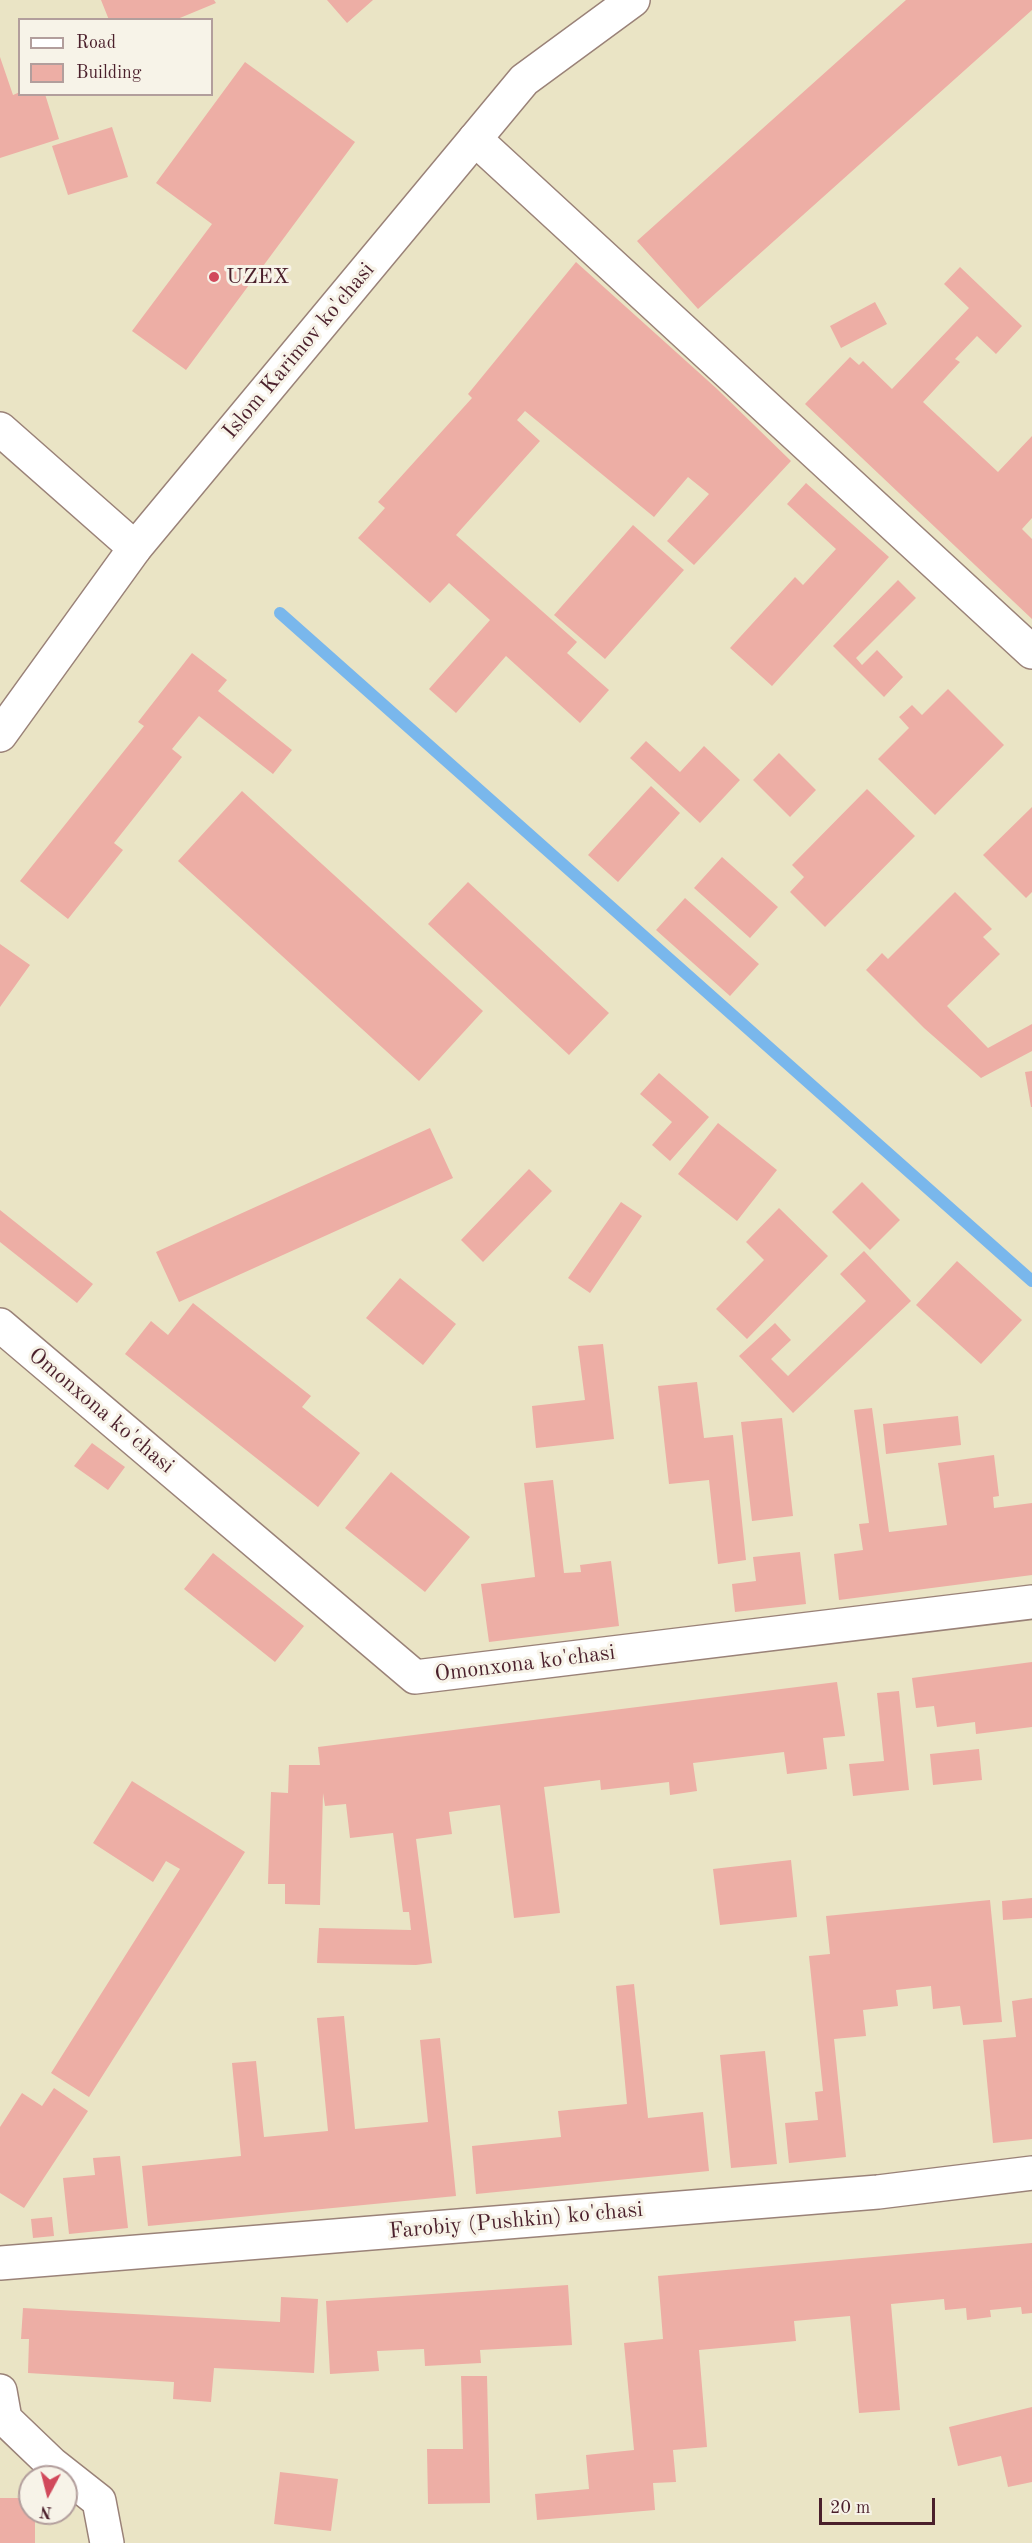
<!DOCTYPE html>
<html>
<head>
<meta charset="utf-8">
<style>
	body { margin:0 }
	#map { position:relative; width:1032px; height:2543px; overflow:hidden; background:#eae4c5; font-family:"Old Standard TT",serif }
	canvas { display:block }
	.legend { position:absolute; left:18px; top:18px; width:195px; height:78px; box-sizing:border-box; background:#f7f3e8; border:2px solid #b29e9c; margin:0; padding:8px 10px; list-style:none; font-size:18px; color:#4a1f2b }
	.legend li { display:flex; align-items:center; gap:12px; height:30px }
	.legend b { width:30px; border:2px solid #b29e9c }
	.north { position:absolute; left:18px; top:2465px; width:60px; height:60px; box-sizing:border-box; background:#f7f3e8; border:2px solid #b29e9c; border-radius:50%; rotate:187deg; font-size:16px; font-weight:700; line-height:24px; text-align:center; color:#4a1f2b }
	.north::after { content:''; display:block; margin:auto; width:21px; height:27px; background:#d1495b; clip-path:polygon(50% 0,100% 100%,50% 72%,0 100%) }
	.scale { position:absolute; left:819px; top:2498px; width:116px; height:27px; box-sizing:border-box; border:3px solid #4a1f2b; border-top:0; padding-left:8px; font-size:18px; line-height:21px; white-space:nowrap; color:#4a1f2b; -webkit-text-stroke:4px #f7f3e8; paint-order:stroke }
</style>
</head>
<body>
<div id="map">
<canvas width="1032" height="2543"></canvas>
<ul class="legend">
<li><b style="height:8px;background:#fff"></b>Road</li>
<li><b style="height:16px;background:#edaea5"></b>Building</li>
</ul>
<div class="north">N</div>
<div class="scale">20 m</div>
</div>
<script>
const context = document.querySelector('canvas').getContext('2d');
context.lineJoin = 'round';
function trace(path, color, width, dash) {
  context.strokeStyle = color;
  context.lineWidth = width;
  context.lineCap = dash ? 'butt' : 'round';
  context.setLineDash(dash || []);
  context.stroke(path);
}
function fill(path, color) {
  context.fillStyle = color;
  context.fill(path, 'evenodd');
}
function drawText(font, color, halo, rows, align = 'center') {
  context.font = font + ' "Old Standard TT",serif';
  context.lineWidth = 6;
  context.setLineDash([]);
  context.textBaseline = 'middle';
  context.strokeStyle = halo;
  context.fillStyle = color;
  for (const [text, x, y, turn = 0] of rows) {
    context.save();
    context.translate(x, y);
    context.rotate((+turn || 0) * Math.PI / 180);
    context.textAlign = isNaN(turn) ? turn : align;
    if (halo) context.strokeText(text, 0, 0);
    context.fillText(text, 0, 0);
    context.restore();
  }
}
const stream = new Path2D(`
	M 280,613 L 1032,1281`);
const building = new Path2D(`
	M 101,0 L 214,0 L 216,3 L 175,20 L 109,20 Z
	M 327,0 L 373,0 L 347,23 Z
	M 906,0 L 1032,0 L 1032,10 L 698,309 L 637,241 Z
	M 0,57 L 13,95 L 20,92 L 20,94 L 45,94 L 59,139 L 0,158 Z
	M 245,62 L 355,142 L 186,370 L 132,331 L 212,224 L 156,183 Z
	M 112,127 L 128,177 L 68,195 L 52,146 Z
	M 576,262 L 716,388 L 791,461 L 694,565 L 667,541 L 709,494 L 688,477 L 654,517 L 525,411 L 517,420 L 540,441 L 456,535 L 577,642 L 567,653 L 609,690 L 580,723 L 506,656 L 456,713 L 429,689 L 490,620 L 449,583 L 430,603 L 358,538 L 385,508 L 378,502 L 472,398 L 468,394 Z
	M 960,267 L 1022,326 L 996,354 L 977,336 L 955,359 L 960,362 L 923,402 L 998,472 L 1032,436 L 1032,518 L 1022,529 L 1032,539 L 1032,619 L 805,404 L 850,357 L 859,365 L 863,361 L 892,389 L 969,308 L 944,284 Z
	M 875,302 L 887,324 L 841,348 L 830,326 Z
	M 806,483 L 889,557 L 772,686 L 730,648 L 795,577 L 803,585 L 836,549 L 787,504 Z
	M 633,525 L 684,570 L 605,659 L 554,615 Z
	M 898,580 L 916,598 L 856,658 L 862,665 L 877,650 L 903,677 L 884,697 L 833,646 Z
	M 192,653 L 227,680 L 218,691 L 292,750 L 273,774 L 199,716 L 172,749 L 182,757 L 114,843 L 123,850 L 68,919 L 20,881 L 144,726 L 138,722 Z
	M 948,689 L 1004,745 L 935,815 L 878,759 L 909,728 L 899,717 L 912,705 L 922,715 Z
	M 646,741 L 680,772 L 704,746 L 740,780 L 700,823 L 630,758 Z
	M 779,753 L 816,790 L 790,817 L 753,780 Z
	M 651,786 L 680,813 L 618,882 L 588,855 Z
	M 867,789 L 915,836 L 825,927 L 790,892 L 804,877 L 792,865 Z
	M 242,791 L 483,1011 L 419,1081 L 178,861 Z
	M 1032,807 L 1032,892 L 1026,898 L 983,855 Z
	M 722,857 L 778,907 L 750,938 L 694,888 Z
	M 468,882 L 609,1013 L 569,1055 L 428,924 Z
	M 955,892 L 992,929 L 983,937 L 1000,954 L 947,1006 L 988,1048 L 1032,1024 L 1032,1051 L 981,1078 L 924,1028 L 866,970 L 882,953 L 888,959 Z
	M 685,898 L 759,964 L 730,996 L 656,930 Z
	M 0,944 L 30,965 L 0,1007 Z
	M 1032,1071 L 1032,1107 L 1031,1107 L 1025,1072 Z
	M 659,1073 L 709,1117 L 670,1161 L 652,1145 L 672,1122 L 640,1094 Z
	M 718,1123 L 777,1170 L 737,1221 L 678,1174 Z
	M 430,1128 L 453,1178 L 179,1302 L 156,1252 Z
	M 529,1169 L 552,1191 L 483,1262 L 461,1240 Z
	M 862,1182 L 900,1220 L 870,1250 L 832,1212 Z
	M 621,1202 L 642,1216 L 590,1293 L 568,1278 Z
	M 779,1208 L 828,1256 L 747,1339 L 716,1309 L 764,1260 L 746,1242 Z
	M 0,1210 L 93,1284 L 77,1303 L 0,1242 Z
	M 864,1251 L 911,1301 L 793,1413 L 739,1356 L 775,1323 L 791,1340 L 771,1359 L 788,1376 L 866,1301 L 840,1274 Z
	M 957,1261 L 1022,1320 L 981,1364 L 916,1305 Z
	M 400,1278 L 456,1324 L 423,1365 L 366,1318 Z
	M 193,1303 L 311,1396 L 302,1407 L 360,1453 L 318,1507 L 125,1354 L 151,1321 L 168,1335 Z
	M 603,1344 L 614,1439 L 536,1448 L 532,1406 L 585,1400 L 578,1346 Z
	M 697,1382 L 704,1438 L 733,1435 L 746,1560 L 718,1564 L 709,1480 L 669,1484 L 658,1386 Z
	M 872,1408 L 889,1532 L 947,1525 L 938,1463 L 994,1455 L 999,1496 L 993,1497 L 994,1508 L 1032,1503 L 1032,1575 L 839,1600 L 834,1554 L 863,1550 L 859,1524 L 869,1523 L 854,1410 Z
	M 958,1416 L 961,1445 L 886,1454 L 883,1424 Z
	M 782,1418 L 793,1516 L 752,1521 L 741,1422 Z
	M 92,1443 L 125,1467 L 108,1490 L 74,1466 Z
	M 391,1472 L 470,1537 L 425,1592 L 345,1528 Z
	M 553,1480 L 564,1573 L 581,1572 L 580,1565 L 611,1561 L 619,1626 L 489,1642 L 481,1584 L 535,1577 L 524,1483 Z
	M 800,1552 L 806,1604 L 735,1612 L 732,1584 L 756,1581 L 753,1557 Z
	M 213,1553 L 304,1626 L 275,1662 L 184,1589 Z
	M 1032,1662 L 1032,1727 L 976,1734 L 975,1722 L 937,1727 L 934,1706 L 916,1708 L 912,1678 Z
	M 837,1682 L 845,1736 L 823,1738 L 827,1769 L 787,1774 L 784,1752 L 693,1763 L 697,1791 L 670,1795 L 669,1782 L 601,1790 L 600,1780 L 544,1787 L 560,1913 L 514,1918 L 500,1805 L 449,1812 L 452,1834 L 416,1839 L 432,1963 L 416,1965 L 317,1963 L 319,1928 L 411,1930 L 409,1912 L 403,1912 L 393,1833 L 350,1838 L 346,1804 L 325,1806 L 323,1793 L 320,1905 L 285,1904 L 285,1884 L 268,1884 L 271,1792 L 288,1793 L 289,1765 L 320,1765 L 318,1747 Z
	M 899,1691 L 909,1790 L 853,1796 L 849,1764 L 884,1761 L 877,1693 Z
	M 979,1749 L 982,1780 L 933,1785 L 930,1754 Z
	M 132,1781 L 245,1852 L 89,2097 L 51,2073 L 180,1869 L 166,1861 L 153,1882 L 93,1843 Z
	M 791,1860 L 797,1917 L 720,1925 L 713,1869 Z
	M 1032,1898 L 1032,1918 L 1003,1920 L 1002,1901 Z
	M 990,1900 L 1002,2022 L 963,2025 L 960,2006 L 933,2009 L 931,1986 L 896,1990 L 898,2006 L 863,2010 L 866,2036 L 834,2039 L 846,2157 L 789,2163 L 785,2123 L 818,2120 L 815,2092 L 823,2091 L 809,1956 L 830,1954 L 826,1916 Z
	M 634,1984 L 648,2118 L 703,2112 L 709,2171 L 476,2194 L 472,2146 L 561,2137 L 558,2111 L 627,2104 L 616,1986 Z
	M 1032,1998 L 1032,2139 L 993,2143 L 983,2040 L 1016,2037 L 1012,2001 Z
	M 344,2016 L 355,2129 L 428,2122 L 420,2040 L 440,2038 L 456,2196 L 148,2226 L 142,2166 L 241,2156 L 232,2063 L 256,2061 L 264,2137 L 328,2131 L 317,2018 Z
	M 765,2051 L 777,2164 L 731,2168 L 720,2055 Z
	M 54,2088 L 88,2111 L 24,2208 L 0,2193 L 0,2127 L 22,2093 L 42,2106 Z
	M 120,2156 L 128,2228 L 69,2234 L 63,2178 L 95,2175 L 93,2158 Z
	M 52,2217 L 54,2236 L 33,2238 L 31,2219 Z
	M 1032,2243 L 1032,2313 L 1022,2314 L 1021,2307 L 990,2310 L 991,2317 L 967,2320 L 966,2308 L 945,2310 L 944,2299 L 891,2304 L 900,2410 L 859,2413 L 850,2316 L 794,2321 L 796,2341 L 699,2350 L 707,2447 L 673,2450 L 676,2482 L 653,2483 L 655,2510 L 537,2520 L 535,2494 L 589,2489 L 586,2455 L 634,2450 L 624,2343 L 663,2339 L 658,2276 Z
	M 568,2285 L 572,2345 L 480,2350 L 481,2363 L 425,2366 L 424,2349 L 377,2351 L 379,2371 L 330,2374 L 326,2301 Z
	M 281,2297 L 318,2299 L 314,2373 L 214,2368 L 211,2402 L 173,2399 L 174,2382 L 28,2373 L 29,2339 L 21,2339 L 23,2308 L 280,2322 Z
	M 461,2376 L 487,2376 L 490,2503 L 428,2504 L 427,2449 L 463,2449 Z
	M 1032,2407 L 1032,2482 L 1008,2487 L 1001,2456 L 958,2466 L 949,2427 Z
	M 280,2472 L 338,2479 L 331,2531 L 274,2524 Z
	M 0,2498 L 30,2498 L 30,2513 L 35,2513 L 35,2543 L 0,2543 Z`);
const minor = new Path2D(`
	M 475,139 L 1032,652
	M 0,429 L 135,548
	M 0,1325 L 415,1677 L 1032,1602
	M 0,2263 L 878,2192 L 1032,2173
	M 0,2391 L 5,2419 L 52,2464 L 99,2501 L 107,2543`);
const major = new Path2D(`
	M 0,735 L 135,548 L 524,80 L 633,0`);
const markers = [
	[214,277,6,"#d1495b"]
];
const poiNames = [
	["UZEX",226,277]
];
const streetNames = [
	["Islom Karimov ko'chasi",299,351,-50],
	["Omonxona ko'chasi",101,1411,40],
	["Omonxona ko'chasi",525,1664,-7],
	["Farobiy (Pushkin) ko'chasi",516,2221,-5]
];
trace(stream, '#79b7ec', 12);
fill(building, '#edaea5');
trace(minor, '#9a8278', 36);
trace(major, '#9a8278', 36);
trace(minor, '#fff', 33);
trace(major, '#fff', 33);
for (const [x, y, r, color] of markers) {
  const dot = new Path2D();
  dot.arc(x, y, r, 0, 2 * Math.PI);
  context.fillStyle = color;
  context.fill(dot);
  trace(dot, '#f7f3e8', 2);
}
drawText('22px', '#4a1f2b', '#f7f3e8', poiNames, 'left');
drawText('22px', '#4a1f2b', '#f7f3e8', streetNames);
</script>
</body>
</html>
